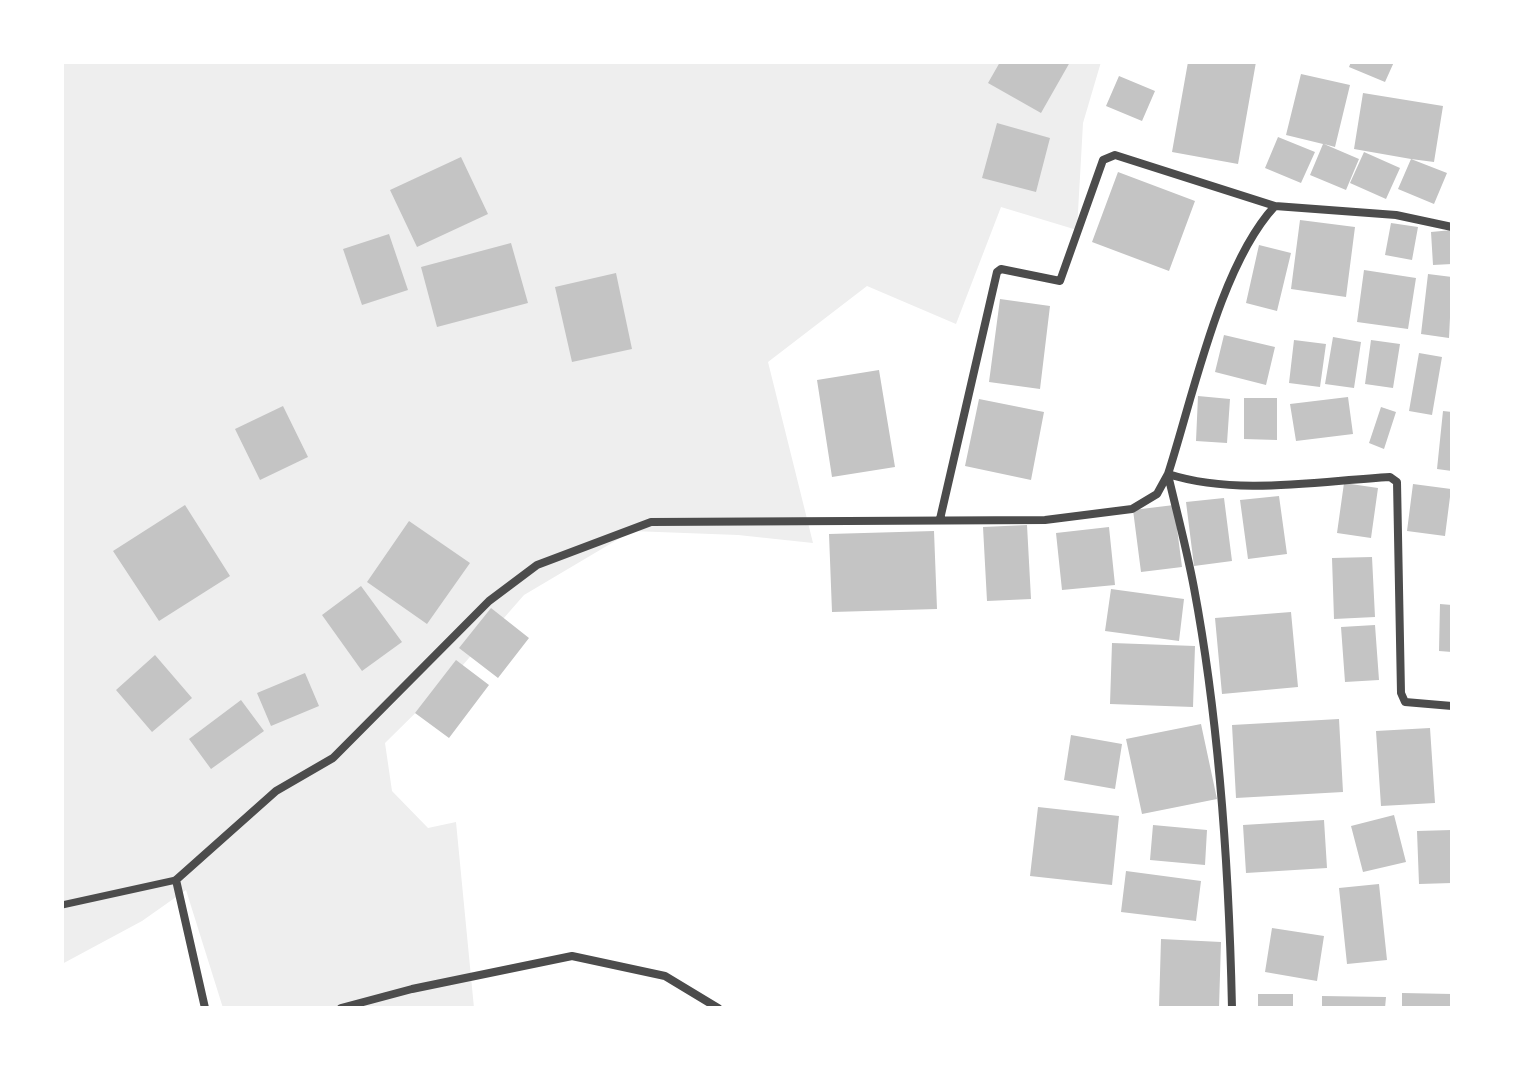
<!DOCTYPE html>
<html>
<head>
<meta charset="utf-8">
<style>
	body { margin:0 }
	#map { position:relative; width:1514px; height:1070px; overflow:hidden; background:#fff; font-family:"Exo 2",sans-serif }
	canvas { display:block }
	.frame { position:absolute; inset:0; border:64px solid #fff; pointer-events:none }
</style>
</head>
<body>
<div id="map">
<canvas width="1514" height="1070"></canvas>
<div class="frame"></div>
</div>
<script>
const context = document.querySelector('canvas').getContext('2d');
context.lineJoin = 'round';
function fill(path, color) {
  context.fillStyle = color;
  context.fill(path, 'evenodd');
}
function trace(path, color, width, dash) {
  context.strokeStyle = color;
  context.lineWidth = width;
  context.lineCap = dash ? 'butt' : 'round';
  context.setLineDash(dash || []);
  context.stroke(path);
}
const green = new Path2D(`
	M 62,62 L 1101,62 L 1083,123 L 1077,230 L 1001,207 L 956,324 L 867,286 L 768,362 L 813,543 L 738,535 L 632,531 L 524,595 L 455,674 L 385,743 L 392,791 L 428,828 L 456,822 L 474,1008 L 223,1008 L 186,890 L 142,921 L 62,964 Z`);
const building = new Path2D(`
	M 1000,62 L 1070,62 L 1041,113 L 988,83 Z
	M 1188,62 L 1256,62 L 1238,164 L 1172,152 Z
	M 1351,62 L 1394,62 L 1385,82 L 1349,67 Z
	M 1301,74 L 1350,85 L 1335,147 L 1324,144 L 1359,159 L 1346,190 L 1310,175 L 1323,144 L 1286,135 Z
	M 1119,76 L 1155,91 L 1142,121 L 1106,106 Z
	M 1363,93 L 1443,106 L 1434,162 L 1411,159 L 1447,173 L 1434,204 L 1398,189 L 1411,159 L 1354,149 Z
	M 997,123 L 1050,138 L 1036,192 L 982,178 Z
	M 1278,137 L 1315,152 L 1301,183 L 1265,168 Z
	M 1364,152 L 1400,168 L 1386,199 L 1350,183 Z
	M 461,157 L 488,214 L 417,247 L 390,190 Z
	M 1118,172 L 1195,201 L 1169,271 L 1092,242 Z
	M 1300,220 L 1355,227 L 1346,297 L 1291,289 Z
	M 1391,223 L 1418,227 L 1412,260 L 1385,255 Z
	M 1452,230 L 1452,264 L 1433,265 L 1431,232 Z
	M 389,234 L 408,290 L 362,305 L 343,249 Z
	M 511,243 L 528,303 L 437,327 L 421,267 Z
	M 1259,245 L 1291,253 L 1277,311 L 1246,303 Z
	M 1364,270 L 1416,278 L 1408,329 L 1357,322 Z
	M 616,273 L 632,349 L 572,362 L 555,287 Z
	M 1428,274 L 1452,277 L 1449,338 L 1421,334 Z
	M 1000,299 L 1050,306 L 1040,389 L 989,382 Z
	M 1224,335 L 1275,347 L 1266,385 L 1215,372 Z
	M 1333,337 L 1361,342 L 1354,388 L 1325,384 Z
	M 1294,340 L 1326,344 L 1320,387 L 1289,383 Z
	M 1371,340 L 1400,344 L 1393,388 L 1365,384 Z
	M 1419,353 L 1442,357 L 1432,415 L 1409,411 Z
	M 879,370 L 895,467 L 832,477 L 817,380 Z
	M 1198,396 L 1230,399 L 1227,443 L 1196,441 Z
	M 1348,397 L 1353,434 L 1296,441 L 1290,404 Z
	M 1244,398 L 1277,398 L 1277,440 L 1244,439 Z
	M 979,399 L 1044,412 L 1031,480 L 965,466 Z
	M 283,406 L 308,457 L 260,480 L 235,429 Z
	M 1381,407 L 1396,412 L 1384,449 L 1369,443 Z
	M 1443,411 L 1452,412 L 1452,471 L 1437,469 Z
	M 1344,483 L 1378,488 L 1371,538 L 1337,533 Z
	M 1413,484 L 1451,489 L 1445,536 L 1407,531 Z
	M 1279,496 L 1287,554 L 1248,559 L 1240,500 Z
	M 1224,498 L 1232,561 L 1194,566 L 1186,502 Z
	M 185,505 L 230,576 L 159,621 L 113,551 Z
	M 1174,505 L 1182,567 L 1141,572 L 1133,510 Z
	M 409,521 L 470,563 L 427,624 L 367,582 Z
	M 1027,525 L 1031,599 L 987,601 L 983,527 Z
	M 1109,527 L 1115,585 L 1062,590 L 1056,533 Z
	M 934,531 L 937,609 L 832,612 L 829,534 Z
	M 1372,557 L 1375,617 L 1334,619 L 1332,558 Z
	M 361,586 L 402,642 L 362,671 L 322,615 Z
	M 1111,589 L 1184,599 L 1179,641 L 1105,631 Z
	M 1440,604 L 1452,605 L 1452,652 L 1439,651 Z
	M 491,608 L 529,638 L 498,678 L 459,648 Z
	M 1291,612 L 1298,687 L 1222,694 L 1215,618 Z
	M 1375,625 L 1379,680 L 1345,682 L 1341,627 Z
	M 1112,643 L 1195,646 L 1193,707 L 1110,704 Z
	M 155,655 L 192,698 L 152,732 L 116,690 Z
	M 456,660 L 489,685 L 449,738 L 415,713 Z
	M 305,673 L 319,706 L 271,726 L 257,693 Z
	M 241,700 L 264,731 L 211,769 L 189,739 Z
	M 1339,719 L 1343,792 L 1236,798 L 1232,725 Z
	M 1201,724 L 1217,799 L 1142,814 L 1126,739 Z
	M 1430,728 L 1435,803 L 1381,806 L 1376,731 Z
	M 1071,735 L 1122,744 L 1115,789 L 1064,780 Z
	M 1038,807 L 1119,816 L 1112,885 L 1030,876 Z
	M 1394,815 L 1406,862 L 1363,872 L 1351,826 Z
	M 1324,820 L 1327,868 L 1246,873 L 1243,825 Z
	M 1153,825 L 1207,830 L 1205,865 L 1150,860 Z
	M 1452,830 L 1452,883 L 1419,884 L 1417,831 Z
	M 1126,871 L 1201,881 L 1196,921 L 1121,912 Z
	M 1379,884 L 1387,960 L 1347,964 L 1339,888 Z
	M 1272,928 L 1324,936 L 1317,981 L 1265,972 Z
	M 1161,939 L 1221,942 L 1219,1008 L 1159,1008 Z
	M 1402,993 L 1452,994 L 1452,1008 L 1402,1008 Z
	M 1258,994 L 1293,994 L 1293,1008 L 1258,1008 Z
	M 1322,996 L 1386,997 L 1385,1008 L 1322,1008 Z`);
const pedestrian = new Path2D(`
	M 62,905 L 176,880`);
const minor = new Path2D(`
	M 1168,474 C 1237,496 1318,481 1390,477 L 1397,482 L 1401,693 L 1405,702 L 1452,706
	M 1168,475 C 1177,513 1187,550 1194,588 C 1220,726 1229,869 1232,1008
	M 940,519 L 997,272 L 1001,269 L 1060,281 L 1103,160 L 1115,155 L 1275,206
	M 205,1008 L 176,880 L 276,791 L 333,758 L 489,601 L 537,565 L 651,522 L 1045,520 L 1132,509 L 1157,494 L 1168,474 C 1193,397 1220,265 1275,206 L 1396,215 L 1452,227
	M 341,1008 L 412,989 L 572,956 L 665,976 L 718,1008`);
fill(green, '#eee');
fill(building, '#c4c4c4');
trace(pedestrian, '#4c4c4c', 7);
trace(minor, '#4c4c4c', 8);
</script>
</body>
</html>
